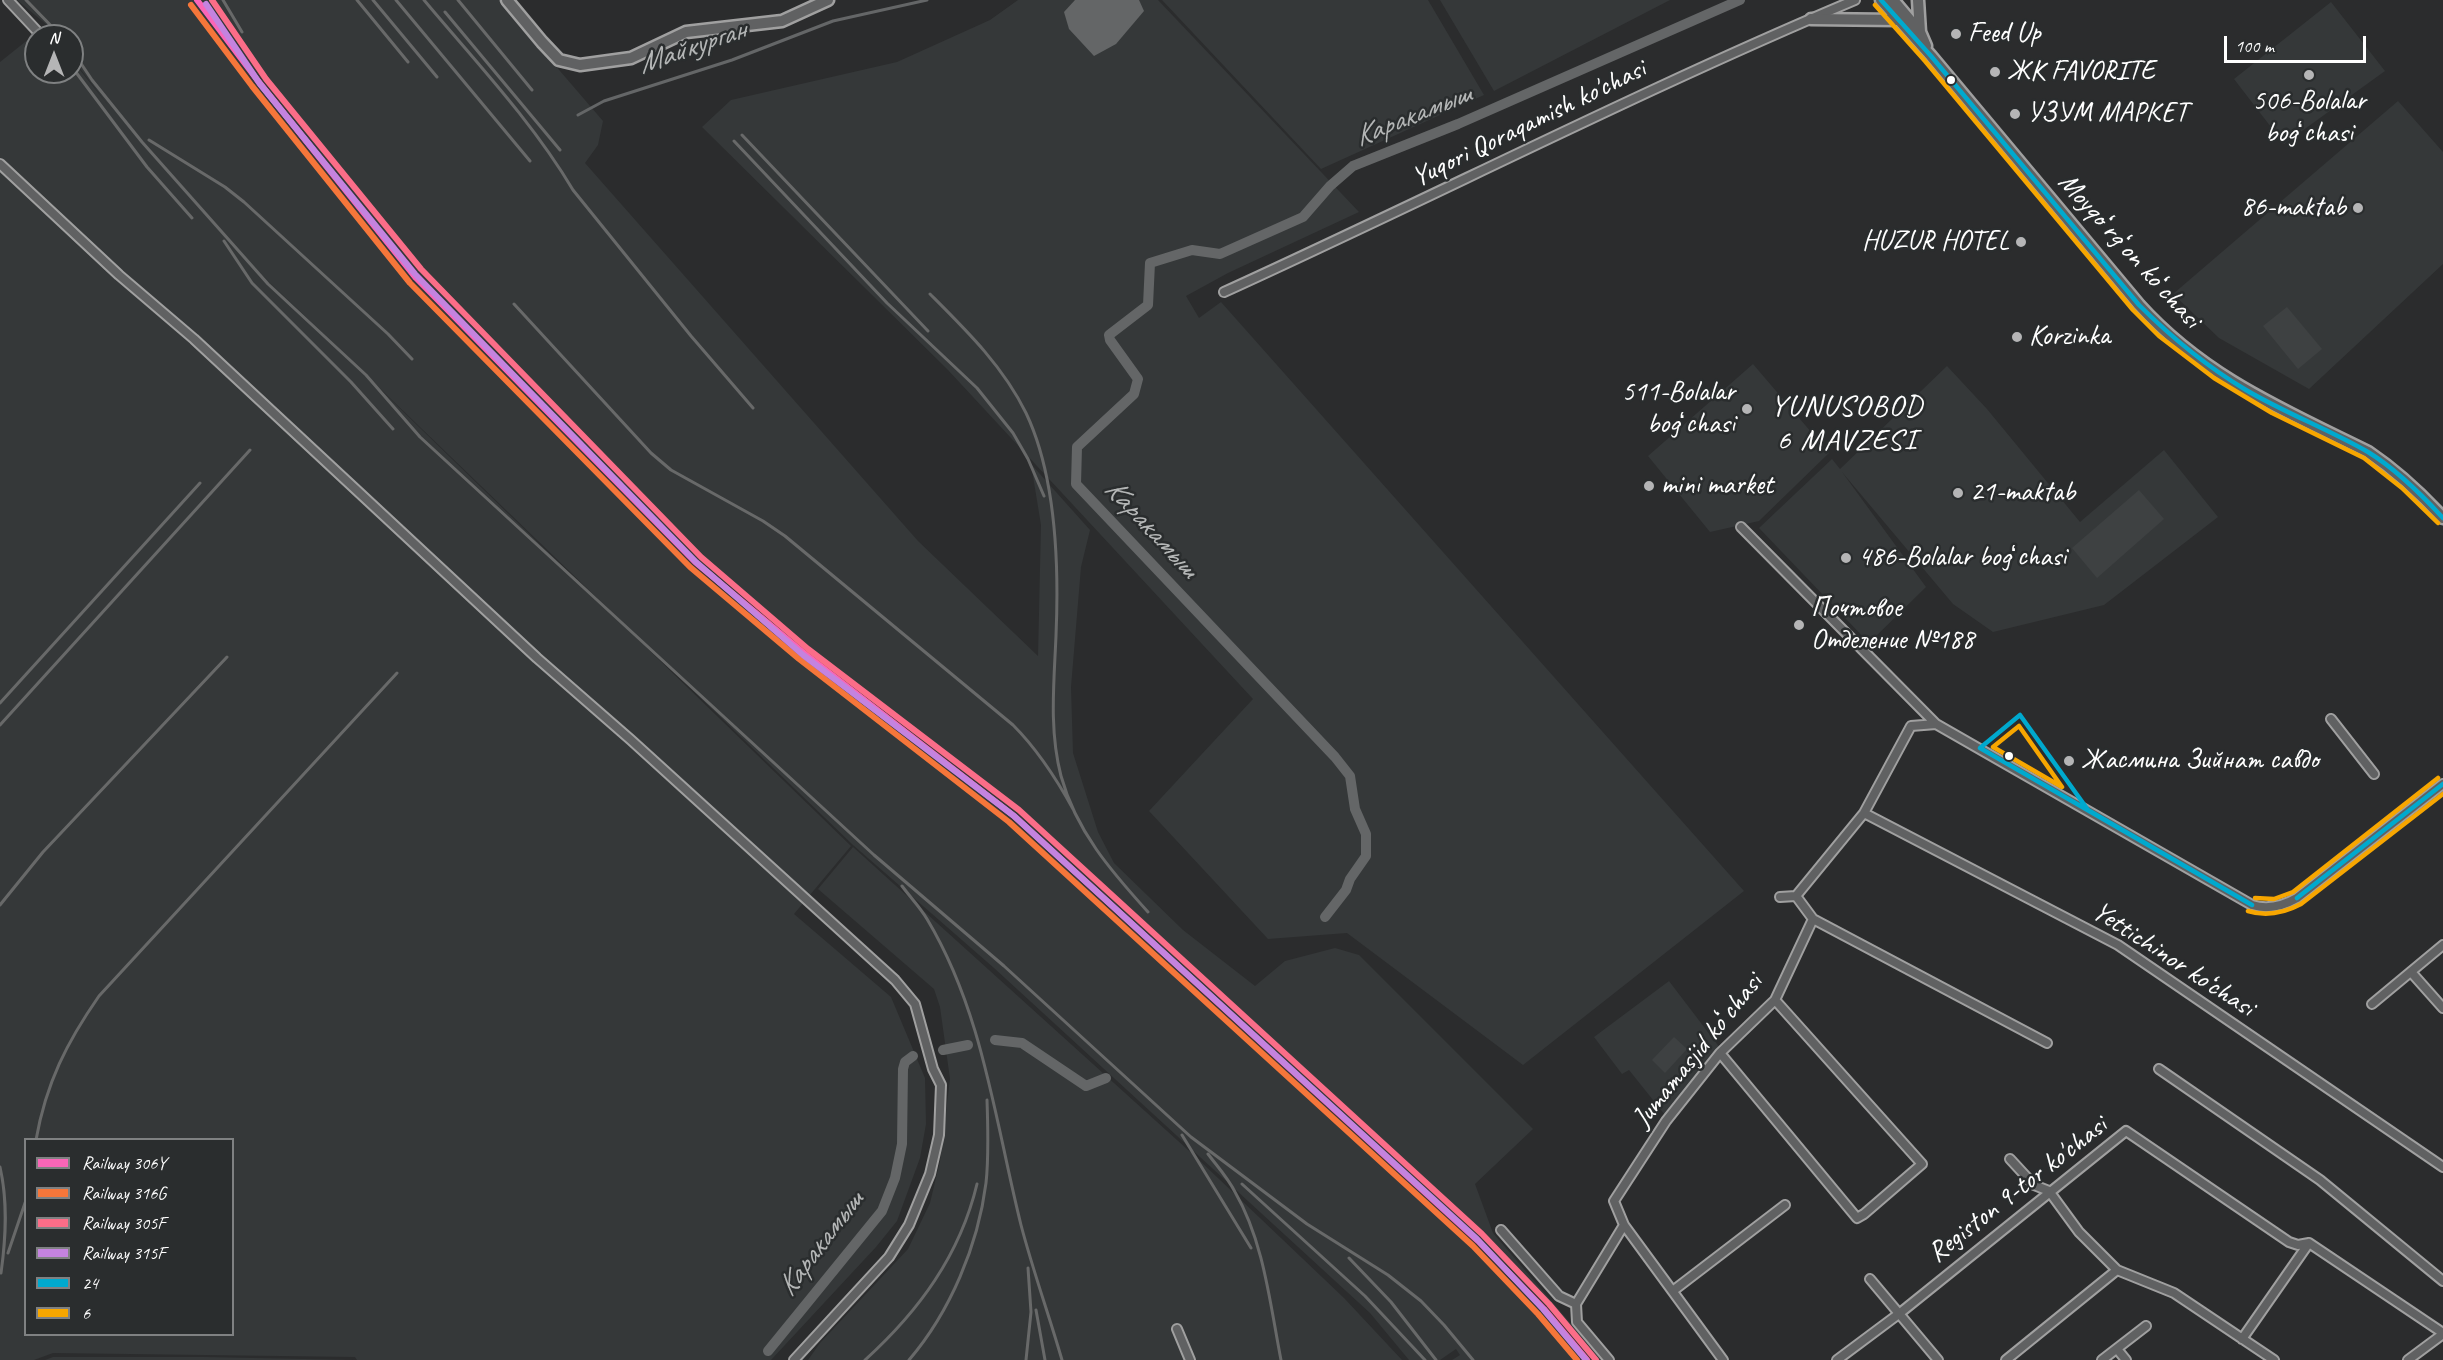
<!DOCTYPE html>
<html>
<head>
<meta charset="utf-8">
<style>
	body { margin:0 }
	#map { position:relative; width:2443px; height:1360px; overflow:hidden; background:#2b2c2d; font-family:Caveat,sans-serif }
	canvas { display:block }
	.legend { position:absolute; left:24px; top:1138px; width:210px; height:198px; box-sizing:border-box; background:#2a2d2e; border:2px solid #7f8182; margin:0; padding:8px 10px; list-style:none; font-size:18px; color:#fff }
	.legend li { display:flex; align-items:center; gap:12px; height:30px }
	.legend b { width:30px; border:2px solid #7f8182 }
	.north { position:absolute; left:24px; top:24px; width:60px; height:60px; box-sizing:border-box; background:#2a2d2e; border:2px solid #7f8182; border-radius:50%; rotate:0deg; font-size:16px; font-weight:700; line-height:24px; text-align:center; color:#fff }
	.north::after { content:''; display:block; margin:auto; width:21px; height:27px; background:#b5b5b6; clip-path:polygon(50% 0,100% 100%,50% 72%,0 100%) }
	.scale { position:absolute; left:2224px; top:36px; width:142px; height:27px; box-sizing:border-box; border:3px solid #fff; border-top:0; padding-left:8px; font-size:18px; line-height:21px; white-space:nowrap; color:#fff; -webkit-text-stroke:4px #2a2d2e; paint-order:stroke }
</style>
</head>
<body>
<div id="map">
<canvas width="2443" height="1360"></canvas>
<ul class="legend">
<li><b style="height:8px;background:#fa66b7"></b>Railway 306Y</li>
<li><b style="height:8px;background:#f5763a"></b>Railway 316G</li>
<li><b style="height:8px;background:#fb6d88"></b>Railway 305F</li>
<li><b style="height:8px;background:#c483df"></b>Railway 315F</li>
<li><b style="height:8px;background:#00a9ce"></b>24</li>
<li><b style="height:8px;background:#f7a600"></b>6</li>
</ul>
<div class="north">N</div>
<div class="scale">100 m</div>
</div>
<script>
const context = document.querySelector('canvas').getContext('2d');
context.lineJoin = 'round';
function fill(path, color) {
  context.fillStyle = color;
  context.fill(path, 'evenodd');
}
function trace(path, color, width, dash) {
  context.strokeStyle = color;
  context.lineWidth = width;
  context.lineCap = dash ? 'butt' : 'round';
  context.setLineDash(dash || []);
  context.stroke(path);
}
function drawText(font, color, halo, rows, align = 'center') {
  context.font = font + ' Caveat,sans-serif';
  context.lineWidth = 5;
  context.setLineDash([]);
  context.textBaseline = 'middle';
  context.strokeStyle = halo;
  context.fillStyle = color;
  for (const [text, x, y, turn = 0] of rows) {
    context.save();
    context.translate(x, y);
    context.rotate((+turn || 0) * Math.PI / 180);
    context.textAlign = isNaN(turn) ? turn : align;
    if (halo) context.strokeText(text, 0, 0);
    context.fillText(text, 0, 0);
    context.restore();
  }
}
const built = new Path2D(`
	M 17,0 L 499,0 L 603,121 L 598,145 L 585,163 L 918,541 L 1038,656 L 1041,525 L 1031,464 L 1090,530 L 1081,567 L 1071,687 L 1073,753 L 1098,832 L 1114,863 L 1183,930 L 1255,986 L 1285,961 L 1335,948 L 1359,955 L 1533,1129 L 1475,1184 L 1493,1233 L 1602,1360 L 1452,1360 L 1460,1355 L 1456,1349 L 1440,1360 L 1409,1360 L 1370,1313 L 994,968 L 853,845 L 251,264 L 851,846 L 794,914 L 891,997 L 925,1078 L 926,1124 L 920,1158 L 897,1221 L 876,1247 L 771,1360 L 357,1360 L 355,1357 L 53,1353 L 34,1360 L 0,1360 L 0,62 L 45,26 L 53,36 L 36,36 L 36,72 L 72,72 L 72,60 L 108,105 L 72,58 L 72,36 L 55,36 L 47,25 ZM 26,1140 L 232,1140 L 232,1334 L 26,1334 Z
	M 1018,0 L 1158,0 L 1359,212 L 1228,273 L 1186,296 L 1199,318 L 1221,302 L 1744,891 L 1523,1065 L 1347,933 L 1268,939 L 1149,811 L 1253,699 L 948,370 L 702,127 L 731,100 L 897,62 L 990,20 Z
	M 1162,0 L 1428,0 L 1484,95 L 1321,169 Z
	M 1440,0 L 1670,0 L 1494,91 Z
	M 2331,2 L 2385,71 L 2284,144 L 2234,79 Z
	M 2398,101 L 2443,152 L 2443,264 L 2309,389 L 2219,338 L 2173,294 Z
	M 1753,364 L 1829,453 L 1759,521 L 1710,532 L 1648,456 Z
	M 1947,366 L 1987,409 L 2080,522 L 2164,450 L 2218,517 L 2104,605 L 1993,632 L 1953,604 L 1842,472 L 1926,587 L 1869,643 L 1759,528 L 1832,459 L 1840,469 Z
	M 853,847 L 1198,1159 L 1344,1298 L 1402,1360 L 808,1360 L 820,1343 L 908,1249 L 930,1203 L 940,1161 L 950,1079 L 940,1007 L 934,989 L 818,889 Z
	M 1669,981 L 1720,1048 L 1665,1115 L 1629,1070 L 1622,1074 L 1594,1037 Z
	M 53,1357 L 204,1357 L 355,1360 L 45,1360 Z`);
const green = new Path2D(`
	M 2287,307 L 2322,349 L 2298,369 L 2263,326 Z
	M 2139,490 L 2164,519 L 2097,578 L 2072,548 Z
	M 1674,1037 L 1687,1049 L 1665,1073 L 1652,1060 Z`);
const water = new Path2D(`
	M 1075,0 L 1139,0 L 1144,11 L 1116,44 L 1094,56 L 1069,29 L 1064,12 Z`);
const stream = new Path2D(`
	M 578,115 L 604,101 L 732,60 L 833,21 L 927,0`);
const canal = new Path2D(`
	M 1325,917 L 1346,890 L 1350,879 L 1366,856 L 1366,834 L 1355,809 L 1350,776 L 1335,757 L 1076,484 L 1077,447 L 1134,394 L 1138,379 L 1110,340 L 1109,335 L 1148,305 L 1150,263 L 1192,250 L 1220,254 L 1303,217 L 1330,186 L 1353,166 L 1458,124 L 1740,0
	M 995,1040 L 1022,1043 L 1086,1086 L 1106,1078
	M 943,1050 L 968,1045
	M 768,1351 L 882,1211 L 895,1178 L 902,1144 L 903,1069 L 905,1062 L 913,1056`);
const street = new Path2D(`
	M 8,0 L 37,31
	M 0,164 L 119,275 L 194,339 L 537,658 L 631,740 L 895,980 L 915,1004 L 933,1069 L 941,1085 L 939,1135 L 930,1174 L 909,1225 L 889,1257 L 794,1360
	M 1224,292 C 1435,196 1641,90 1855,0
	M 1741,527 L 1936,724
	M 2331,719 L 2374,774
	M 1864,813 L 2118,945 L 2443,1167
	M 1796,896 L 1864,813 L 1911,726 L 1936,724 L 2252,905 C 2268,910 2283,906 2297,898 L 2443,784
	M 1780,897 L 1796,896
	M 1813,919 L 2047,1043
	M 2411,972 L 2443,1008
	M 2372,1004 L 2443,945
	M 1720,1053 L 1857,1218 L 1864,1214 L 1922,1164 L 1775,1000
	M 2159,1069 L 2320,1180 L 2443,1281
	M 2010,1159 L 2034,1185 L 2049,1191
	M 2049,1191 L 2079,1232 L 2117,1270 L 2174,1293 L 2274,1360
	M 1501,1230 L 1559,1296 L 1576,1304
	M 1870,1279 L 1938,1360
	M 1674,1290 L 1785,1205
	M 1177,1329 L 1190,1360
	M 2242,1339 L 2309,1243
	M 2117,1349 L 2126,1360
	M 1609,1360 L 1577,1322 L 1576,1304 L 1624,1225
	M 1723,1360 L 1624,1225 L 1614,1201 L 1666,1121 L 1720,1053 L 1775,1000 L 1813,919 L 1796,896
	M 1837,1360 L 1900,1313 L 2126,1131 L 2289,1242 L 2298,1245 L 2309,1243 L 2443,1333
	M 2006,1360 L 2117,1270
	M 2102,1360 L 2146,1326
	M 2408,1360 L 2443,1334`);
const secondary = new Path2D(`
	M 507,0 L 542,42 L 559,60 L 580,65 L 631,58 L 686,32 L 782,21 L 828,0
	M 1881,0 L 1931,56 L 2139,305 C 2204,377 2283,410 2368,452 C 2396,471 2420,493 2443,518
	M 1893,0 L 1920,32 L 1926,46
	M 1918,0 L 1920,32
	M 1811,19 L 1899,20`);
const rail = new Path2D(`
	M 26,0 L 61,36
	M 223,0 L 242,32
	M 357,0 L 408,62
	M 373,0 L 437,77
	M 396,0 L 530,161
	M 424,0 C 475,61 532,121 573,190 L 691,336 L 753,408
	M 458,0 L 532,90
	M 445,12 L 560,150
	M 72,50 L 92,80 L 142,142 L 268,284 L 366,375 L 420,437 L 874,855 L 1004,966 L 1191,1137 L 1307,1224 L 1388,1275 L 1421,1301 L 1444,1325 L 1473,1360
	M 72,67 L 147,167 L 192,218
	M 742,135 L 928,331
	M 149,140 L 225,187 L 244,202 L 388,334 L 412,359
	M 734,141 L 887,303 L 977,388 L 1013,433 L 1028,459 L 1044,496
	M 224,241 L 252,283 L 351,382 L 393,429
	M 930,294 C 966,330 1003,366 1026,413 C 1056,476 1059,567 1056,636 C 1054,683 1049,730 1061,776 C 1076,831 1111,871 1148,912
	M 514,304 L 651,453 L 671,470 L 763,521 L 785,536 L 1013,725 C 1038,750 1056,778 1073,809
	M 0,703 L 200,483
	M 0,725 L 250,450
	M 902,886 C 910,897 920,907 927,919 C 983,1012 995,1121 1021,1225 C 1033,1271 1049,1315 1062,1360
	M 0,905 L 43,852 L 227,657
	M 1182,1135 L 1251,1248
	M 36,1140 C 46,1083 67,1042 99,996 L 397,673
	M 1208,1154 C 1217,1166 1228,1178 1235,1192 C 1264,1242 1270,1304 1281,1360
	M 0,1167 C 8,1202 6,1237 1,1273
	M 1242,1184 L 1365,1296 L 1425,1360
	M 8,1253 L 26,1200
	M 1349,1258 L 1391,1302 L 1436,1360
	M 1036,1310 L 1045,1360
	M 865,1360 C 919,1311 960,1255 977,1184
	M 909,1360 C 950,1312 978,1246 986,1183 C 989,1156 988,1128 987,1100
	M 1026,1360 L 1031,1312 L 1028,1268`);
const bus1 = new Path2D(`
	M 1881,0 L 1931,56 L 2139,305 C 2172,338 2206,366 2246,390 C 2285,413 2328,429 2368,452 C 2396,469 2421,494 2443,518
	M 2020,715 L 2088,810 L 2252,905 L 1980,748 Z
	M 2297,898 L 2443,784`);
const bus2 = new Path2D(`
	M 1875,5 L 1925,61 L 2133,310 L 2159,336 L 2214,378 L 2272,413 L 2364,458 L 2402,488 L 2438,523
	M 2019,726 L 2062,787 L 1993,747 Z
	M 2255,898 L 2274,899 L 2293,892 L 2438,778
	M 2248,911 C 2267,917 2284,913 2301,904 L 2443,794`);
const rail1 = new Path2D(`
	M 197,0 L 258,81 L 416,278 L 695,562 L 804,653 L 1014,816 L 1478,1241 L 1544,1309 L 1587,1360`);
const rail2 = new Path2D(`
	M 191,5 L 252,86 L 410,283 L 690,567 L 799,659 L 1009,822 L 1473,1246 L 1538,1314 L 1577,1360`);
const rail3 = new Path2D(`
	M 212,0 L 266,79 L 421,269 L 701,557 L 808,649 L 1019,810 L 1482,1234 L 1549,1304 L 1596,1360`);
const rail4 = new Path2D(`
	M 206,4 L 260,84 L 415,274 L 696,562 L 803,655 L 1014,816 L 1477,1239 L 1543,1309 L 1586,1360`);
const markers = [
	[1956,34,6,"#b5b5b6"],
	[1995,72,6,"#b5b5b6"],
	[2309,75,6,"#b5b5b6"],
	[1951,80,5,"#fff"],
	[2015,114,6,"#b5b5b6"],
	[2358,208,6,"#b5b5b6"],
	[2021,242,6,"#b5b5b6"],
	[2017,337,6,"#b5b5b6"],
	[1747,409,6,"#b5b5b6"],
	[1649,486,6,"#b5b5b6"],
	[1958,493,6,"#b5b5b6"],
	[1846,558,6,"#b5b5b6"],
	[1799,625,6,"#b5b5b6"],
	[2009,756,5,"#fff"],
	[2069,761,6,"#b5b5b6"]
];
const poiNames = [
	["Feed Up",1968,34],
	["ЖК FAVORITE",2007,72],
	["506-Bolalar",2309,102,"center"],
	["bogʻchasi",2309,134,"center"],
	["УЗУМ МАРКЕТ",2027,114],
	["86-maktab",2346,208,"right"],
	["HUZUR HOTEL",2009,242,"right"],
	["Korzinka",2029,337],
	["511-Bolalar",1735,393,"right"],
	["bogʻchasi",1735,425,"right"],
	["mini market",1661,486],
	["21-maktab",1970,493],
	["486-Bolalar bogʻchasi",1858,558],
	["Почтовое",1811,609],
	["Отделение №188",1811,641],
	["Жасмина Зийнат савдо",2081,761]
];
const streetNames = [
	["Yuqori Qoraqamish ko'chasi",1529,124,-26],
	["Moyqoʻrgʻon koʻchasi",2129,251,48],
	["Yettichinor ko‘chasi",2173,960,33],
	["Jumamasjid koʻchasi",1698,1051,-51],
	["Registon 9-tor ko'chasi",2018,1190,-38]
];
const waterNames = [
	["Майкурган",692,48,-19],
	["Каракамыш",1413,116,-22],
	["Каракамыш",1151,529,47],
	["Каракамыш",821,1244,-53]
];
const neighbourhoodNames = [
	["YUNUSOBOD",1847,407],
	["6 MAVZESI",1847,441]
];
fill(built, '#353839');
fill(green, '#3e4142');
fill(water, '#646667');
trace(stream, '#646667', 3);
trace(canal, '#646667', 10);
trace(street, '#a0a0a0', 12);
trace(secondary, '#a0a0a0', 15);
trace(street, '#606162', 8);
trace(secondary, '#606162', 10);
trace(rail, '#686969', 3);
trace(bus1, '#00a9ce', 4.5);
trace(bus2, '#f7a600', 4.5);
trace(rail1, '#fa66b7', 6);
trace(rail2, '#f5763a', 6);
trace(rail3, '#fb6d88', 6);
trace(rail4, '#c483df', 6);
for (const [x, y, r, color] of markers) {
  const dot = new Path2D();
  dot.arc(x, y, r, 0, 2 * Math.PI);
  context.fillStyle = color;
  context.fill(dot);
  trace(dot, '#2a2d2e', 2);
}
drawText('28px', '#fff', '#2a2d2e', poiNames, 'left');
drawText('28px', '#fff', '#2a2d2e', streetNames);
drawText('italic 30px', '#b4b6b6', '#2a2d2e', waterNames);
context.letterSpacing = '1.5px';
drawText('30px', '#fff', '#2a2d2e', neighbourhoodNames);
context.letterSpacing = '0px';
</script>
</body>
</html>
